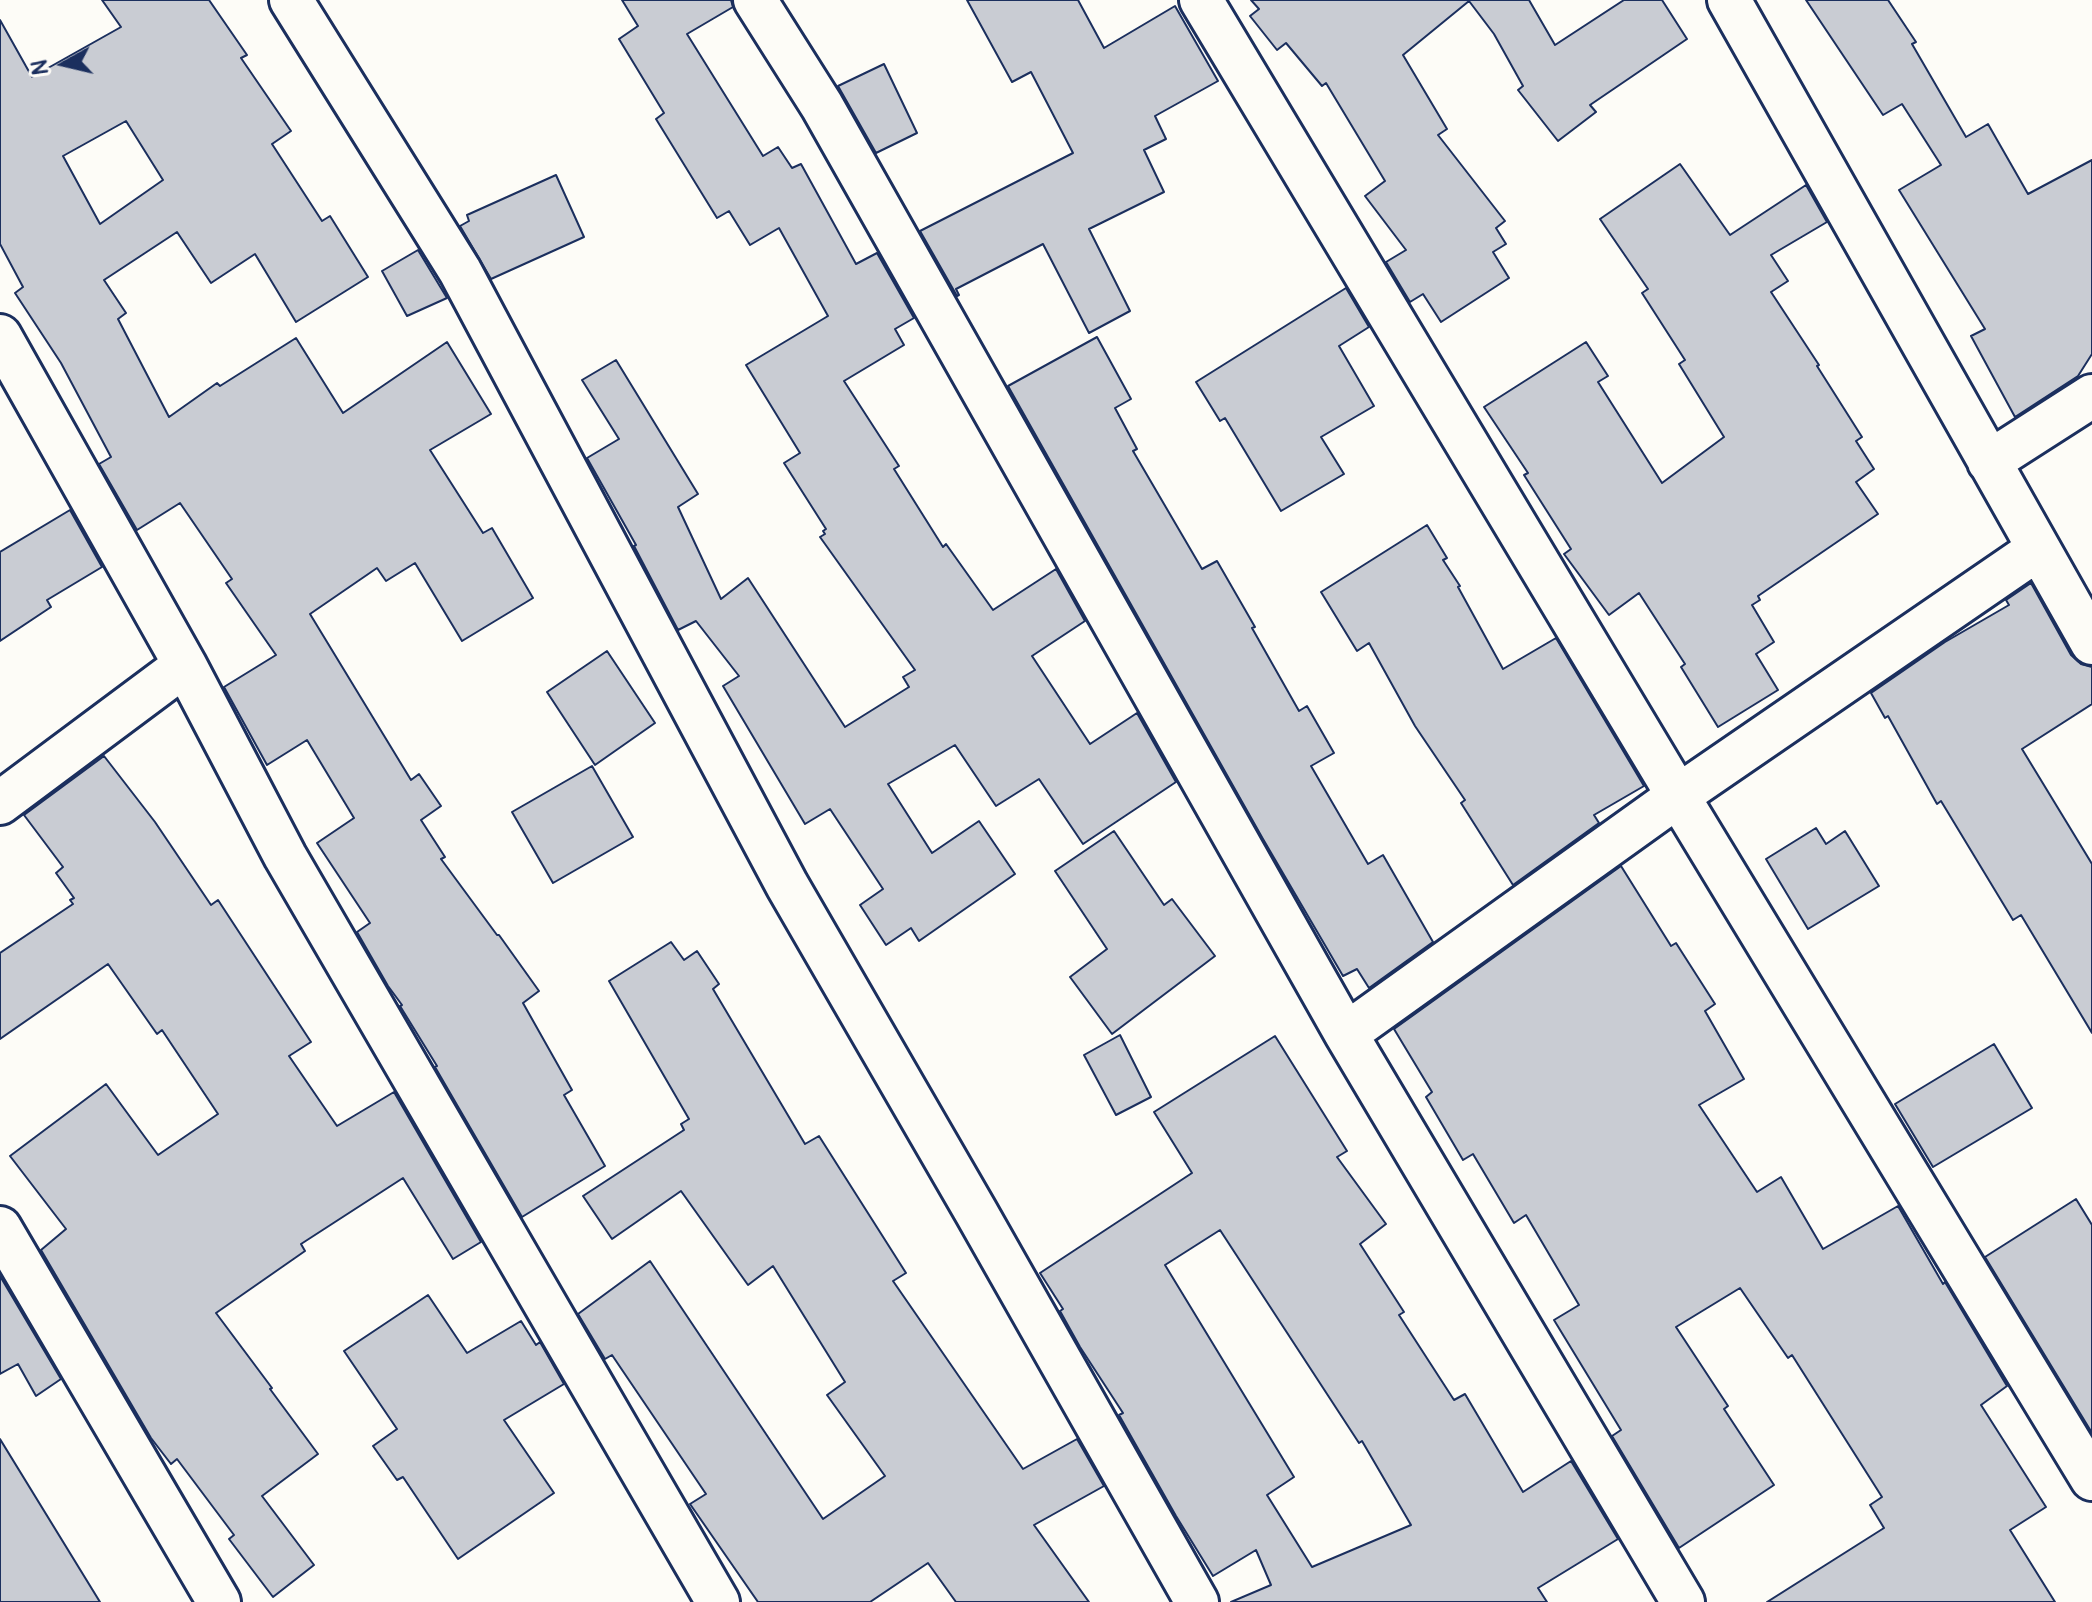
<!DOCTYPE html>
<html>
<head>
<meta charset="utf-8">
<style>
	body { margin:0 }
	#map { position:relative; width:2092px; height:1602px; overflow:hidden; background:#fdfcf7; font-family:Pangolin,sans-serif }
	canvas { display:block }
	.north { position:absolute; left:24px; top:24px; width:80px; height:80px; -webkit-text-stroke:6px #fdfcf7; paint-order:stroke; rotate:262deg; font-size:22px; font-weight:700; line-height:32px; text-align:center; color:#1b2f5e }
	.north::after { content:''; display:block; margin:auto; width:28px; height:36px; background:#1b2f5e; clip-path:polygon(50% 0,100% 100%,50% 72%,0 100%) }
</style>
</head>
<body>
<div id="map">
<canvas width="2092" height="1602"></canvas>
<div class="north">N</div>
</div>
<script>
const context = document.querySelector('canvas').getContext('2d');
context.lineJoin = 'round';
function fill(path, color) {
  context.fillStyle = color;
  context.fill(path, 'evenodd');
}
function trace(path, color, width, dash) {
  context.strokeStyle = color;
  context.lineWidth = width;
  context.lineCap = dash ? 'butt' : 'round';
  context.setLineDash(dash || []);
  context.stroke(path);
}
const building = new Path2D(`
	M 102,0 L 209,0 L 247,55 L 241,58 L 291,131 L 272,144 L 322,221 L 330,216 L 368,277 L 296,322 L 255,254 L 211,283 L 177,232 L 104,280 L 126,313 L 118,319 L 169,417 L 217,383 L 220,386 L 296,338 L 343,413 L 447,342 L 491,414 L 430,450 L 483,533 L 492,528 L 533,598 L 462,641 L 415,563 L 386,581 L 377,568 L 310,614 L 411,780 L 419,774 L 441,806 L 421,820 L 445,857 L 441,859 L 497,935 L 499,935 L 539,991 L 523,1003 L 572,1090 L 564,1095 L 605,1166 L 522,1217 L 435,1067 L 437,1066 L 400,1006 L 402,1005 L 388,986 L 357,932 L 370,923 L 317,843 L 354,818 L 307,740 L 267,765 L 224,687 L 276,655 L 226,583 L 232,579 L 180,503 L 137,530 L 99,464 L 111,457 L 61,363 L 15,293 L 23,287 L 0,244 L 0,20 L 32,77 L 121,27 ZM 126,121 L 163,180 L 100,224 L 63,156 Z
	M 622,0 L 731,0 L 733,7 L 687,34 L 763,156 L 778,147 L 792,168 L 801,164 L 856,264 L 877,253 L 914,318 L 895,329 L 904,345 L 844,381 L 899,466 L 894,469 L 943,547 L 946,544 L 993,610 L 1056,569 L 1085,621 L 1032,656 L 1090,744 L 1137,713 L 1176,782 L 1083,844 L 1039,779 L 996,806 L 955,745 L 888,784 L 932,853 L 979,821 L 1015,874 L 919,941 L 911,928 L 886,945 L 860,905 L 883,889 L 830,809 L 805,824 L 723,686 L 739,676 L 696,621 L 678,630 L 634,546 L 636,545 L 587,458 L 619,439 L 582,380 L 616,360 L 698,494 L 678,507 L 721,599 L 748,578 L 845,727 L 909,687 L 903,677 L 915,670 L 820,537 L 825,534 L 823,531 L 826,529 L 784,463 L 800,453 L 746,365 L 828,316 L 779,228 L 750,245 L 729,211 L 717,218 L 656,119 L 664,113 L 619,39 L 638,26 Z
	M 967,0 L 1078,0 L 1104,48 L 1175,6 L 1218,81 L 1155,116 L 1166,139 L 1144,150 L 1164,192 L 1089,229 L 1130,311 L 1089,333 L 1043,244 L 956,289 L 959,295 L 957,296 L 920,231 L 1073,153 L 1031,72 L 1012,82 Z
	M 1251,0 L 1529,0 L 1555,45 L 1624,0 L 1662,0 L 1687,39 L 1590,105 L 1596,112 L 1558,141 L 1518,90 L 1523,86 L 1494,34 L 1469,1 L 1403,55 L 1447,129 L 1438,135 L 1505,221 L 1496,228 L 1506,244 L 1493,252 L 1509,278 L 1441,322 L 1423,294 L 1410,302 L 1386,262 L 1406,250 L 1365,196 L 1385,181 L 1326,83 L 1322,86 L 1286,43 L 1277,50 L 1250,16 L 1259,9 Z
	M 1806,0 L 1888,0 L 1916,42 L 1912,44 L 1966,137 L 1988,124 L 2028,194 L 2092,160 L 2092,354 L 2078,376 L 2015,417 L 1971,336 L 1985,329 L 1899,190 L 1941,165 L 1902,104 L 1883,115 Z
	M 884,64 L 917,133 L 876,153 L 838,86 Z
	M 1680,164 L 1730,235 L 1806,185 L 1827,222 L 1771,255 L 1788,281 L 1771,292 L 1819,365 L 1817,366 L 1862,437 L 1856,441 L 1874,469 L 1856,482 L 1878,514 L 1758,596 L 1760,600 L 1752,605 L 1774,642 L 1756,654 L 1778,690 L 1718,727 L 1681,667 L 1685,664 L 1639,593 L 1609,615 L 1564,554 L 1571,549 L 1524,475 L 1528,473 L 1484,407 L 1586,342 L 1608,376 L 1598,382 L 1662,483 L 1724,437 L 1679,364 L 1685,360 L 1642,293 L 1648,289 L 1600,219 Z
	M 556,175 L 584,237 L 491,279 L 460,226 L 469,221 L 467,215 Z
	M 418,250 L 447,298 L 407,316 L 382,271 Z
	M 1346,288 L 1369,327 L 1339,346 L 1374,406 L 1321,437 L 1344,474 L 1281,511 L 1225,418 L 1220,421 L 1196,382 Z
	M 1097,337 L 1131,399 L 1115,408 L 1137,449 L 1133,451 L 1202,569 L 1217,561 L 1255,627 L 1252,628 L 1299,711 L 1307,706 L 1334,753 L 1311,766 L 1368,864 L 1383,855 L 1433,942 L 1369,988 L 1357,969 L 1343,976 L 1263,839 L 1008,386 Z
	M 70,510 L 102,567 L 47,600 L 51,607 L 0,641 L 0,552 Z
	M 1427,525 L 1447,558 L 1443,560 L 1460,586 L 1458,587 L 1503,669 L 1556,638 L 1644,786 L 1594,815 L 1599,823 L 1513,885 L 1461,803 L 1465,800 L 1415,726 L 1369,643 L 1357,651 L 1321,592 Z
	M 2031,583 L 2071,655 L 2081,664 L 2092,667 L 2092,704 L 2022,749 L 2092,864 L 2092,1033 L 2021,915 L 2013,920 L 1941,801 L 1937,804 L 1888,716 L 1885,718 L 1871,693 L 1945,642 L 2009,605 L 2006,600 Z
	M 607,651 L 655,723 L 595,765 L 547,692 Z
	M 104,756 L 155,822 L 211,905 L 218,900 L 311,1042 L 289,1056 L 337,1126 L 394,1092 L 481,1242 L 453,1259 L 403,1178 L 301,1244 L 305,1251 L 216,1313 L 272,1388 L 270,1389 L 318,1454 L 262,1496 L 314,1565 L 273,1597 L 229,1539 L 234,1535 L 177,1459 L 171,1464 L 151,1438 L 41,1250 L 66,1229 L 10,1156 L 106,1084 L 158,1155 L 218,1114 L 162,1030 L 157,1034 L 108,964 L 0,1039 L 0,953 L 73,904 L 70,900 L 74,898 L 56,873 L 63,867 L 24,815 Z
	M 592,766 L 633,837 L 553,883 L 512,812 Z
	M 1816,828 L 1826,844 L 1845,831 L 1879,886 L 1808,929 L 1766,859 Z
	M 1114,831 L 1164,905 L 1172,899 L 1215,956 L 1112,1034 L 1070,977 L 1107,949 L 1055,871 Z
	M 1621,866 L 1671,946 L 1676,943 L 1715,1004 L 1705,1011 L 1744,1079 L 1699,1105 L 1757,1192 L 1781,1177 L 1823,1249 L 1898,1206 L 1943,1284 L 1945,1282 L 2007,1386 L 1981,1405 L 2046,1507 L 2010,1530 L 2055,1602 L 1767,1602 L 1884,1528 L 1870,1505 L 1882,1497 L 1792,1355 L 1788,1358 L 1740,1288 L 1676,1327 L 1728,1406 L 1724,1409 L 1774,1485 L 1679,1548 L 1612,1436 L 1621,1430 L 1554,1320 L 1579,1305 L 1526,1215 L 1514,1223 L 1473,1154 L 1463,1160 L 1426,1097 L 1432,1092 L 1394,1029 Z
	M 671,942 L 684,960 L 697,951 L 719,984 L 713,989 L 805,1144 L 819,1136 L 906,1273 L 893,1281 L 1023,1469 L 1077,1439 L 1104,1486 L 1034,1525 L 1089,1602 L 956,1602 L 928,1563 L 870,1602 L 758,1602 L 690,1504 L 706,1494 L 612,1355 L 605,1359 L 578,1314 L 650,1261 L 823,1519 L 885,1476 L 827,1395 L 845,1382 L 773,1266 L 748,1285 L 681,1191 L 612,1239 L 583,1196 L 684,1130 L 681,1124 L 689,1119 L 609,981 Z
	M 1120,1035 L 1151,1097 L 1116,1115 L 1084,1055 Z
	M 1275,1036 L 1347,1151 L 1337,1157 L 1386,1224 L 1360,1244 L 1404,1312 L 1399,1315 L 1454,1400 L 1465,1394 L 1523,1492 L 1571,1461 L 1618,1539 L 1538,1588 L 1547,1602 L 1231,1602 L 1271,1585 L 1256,1550 L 1213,1576 L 1176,1516 L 1119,1415 L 1123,1413 L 1080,1347 L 1060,1311 L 1063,1309 L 1040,1273 L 1192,1173 L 1154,1112 ZM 1220,1230 L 1359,1443 L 1362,1441 L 1411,1525 L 1312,1567 L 1267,1495 L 1294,1477 L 1165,1265 Z
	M 1994,1044 L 2032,1108 L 1933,1167 L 1895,1104 Z
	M 2076,1199 L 2092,1225 L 2092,1433 L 1985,1257 Z
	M 0,1276 L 61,1379 L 36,1396 L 18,1364 L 0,1374 Z
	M 428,1295 L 467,1353 L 521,1321 L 536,1345 L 540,1342 L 564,1384 L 504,1420 L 554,1493 L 458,1559 L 403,1477 L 397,1480 L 373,1446 L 397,1429 L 344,1351 Z
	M 0,1439 L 100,1602 L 0,1602 Z`);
const street = new Path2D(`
	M 291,0 L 460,271 L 787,885 L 976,1212 L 1197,1602
	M 755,0 L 822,106 L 1346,1034 L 1683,1602
	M 1201,0 L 1678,796 L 2092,1479
	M 1729,0 L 2092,643
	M 0,336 L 185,665 L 285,856 L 718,1602
	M 1989,462 L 2092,396
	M 0,803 L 185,665
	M 1346,1034 L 1678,796 L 2038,549
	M 0,1228 L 219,1602`);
fill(building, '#c9ccd3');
trace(building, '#1b2f5e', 2);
trace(street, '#1b2f5e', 48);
trace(street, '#fdfcf7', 42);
</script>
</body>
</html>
